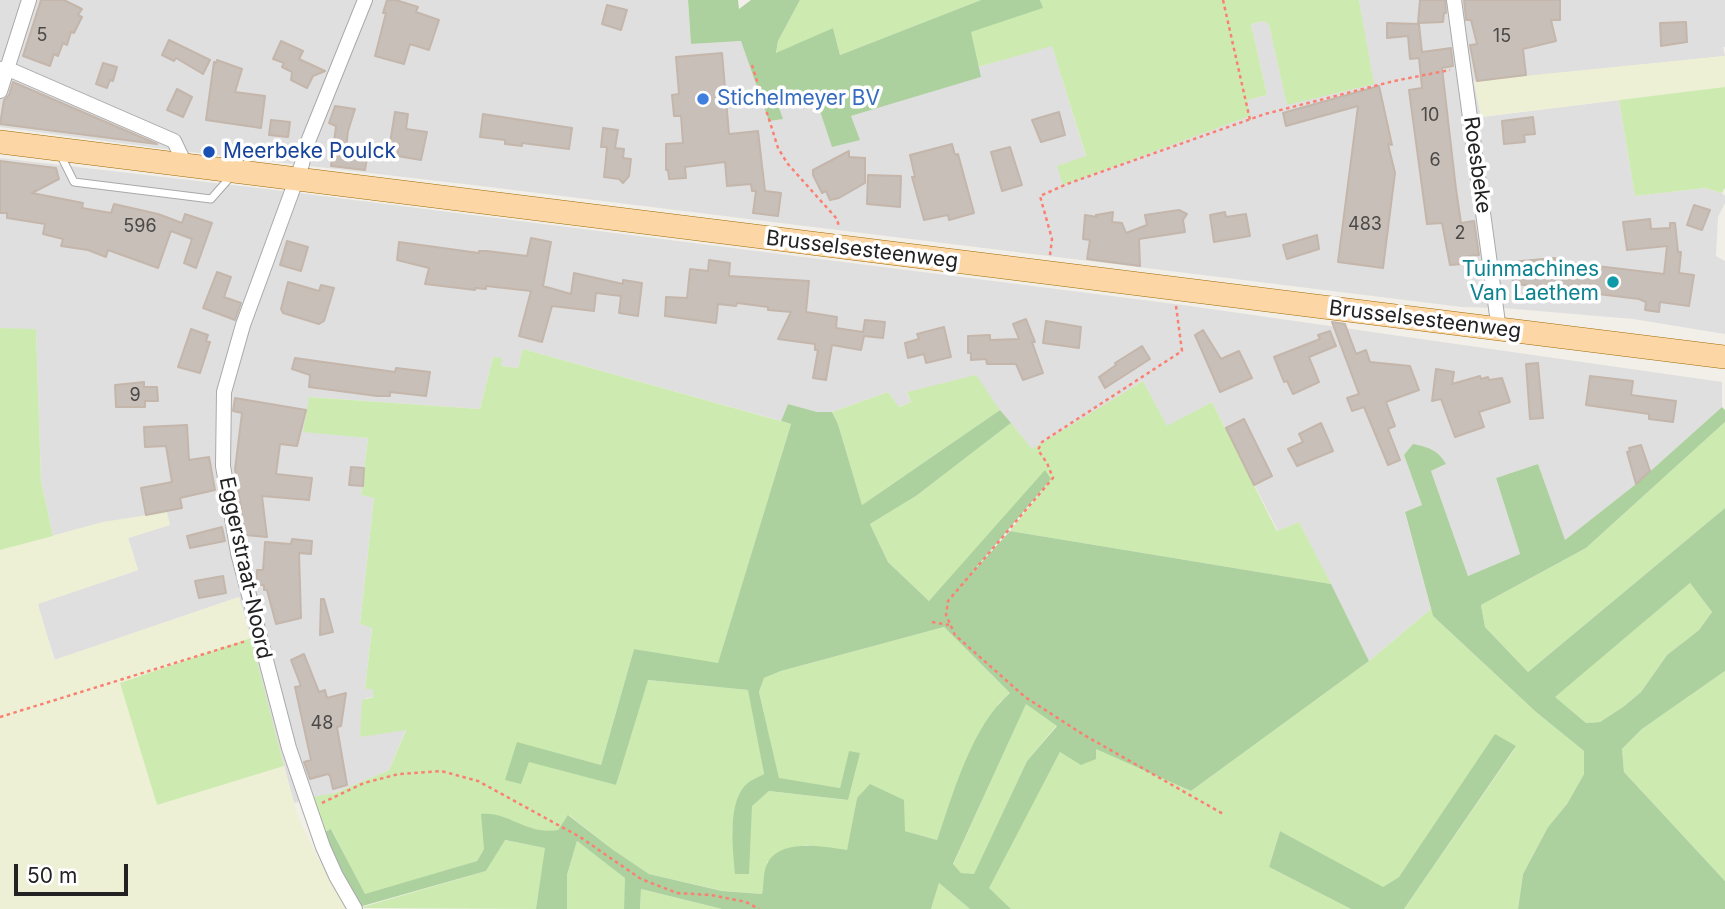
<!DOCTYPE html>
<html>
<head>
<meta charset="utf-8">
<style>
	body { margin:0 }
	#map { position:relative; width:1725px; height:909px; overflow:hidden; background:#f2efe9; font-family:Inter,sans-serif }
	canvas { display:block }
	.scale { position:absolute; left:14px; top:864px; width:114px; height:32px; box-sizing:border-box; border:4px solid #222; border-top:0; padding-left:9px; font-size:21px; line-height:24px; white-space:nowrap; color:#222; -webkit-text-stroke:5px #fff; paint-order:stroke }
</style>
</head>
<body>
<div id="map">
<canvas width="1725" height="909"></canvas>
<div class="scale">50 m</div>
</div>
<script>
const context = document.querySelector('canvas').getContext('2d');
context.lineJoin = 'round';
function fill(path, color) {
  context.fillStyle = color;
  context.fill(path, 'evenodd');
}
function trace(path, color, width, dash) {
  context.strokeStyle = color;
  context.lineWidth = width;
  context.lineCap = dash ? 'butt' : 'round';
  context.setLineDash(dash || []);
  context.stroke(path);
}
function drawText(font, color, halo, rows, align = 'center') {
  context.font = font + ' Inter,sans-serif';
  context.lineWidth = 7;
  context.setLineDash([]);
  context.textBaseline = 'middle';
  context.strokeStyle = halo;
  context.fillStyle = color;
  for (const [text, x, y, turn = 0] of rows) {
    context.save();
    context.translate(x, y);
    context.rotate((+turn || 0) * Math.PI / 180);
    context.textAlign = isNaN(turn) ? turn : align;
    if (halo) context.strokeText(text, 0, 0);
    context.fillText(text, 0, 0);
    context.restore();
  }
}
const residential = new Path2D(`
	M 0,0 L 688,0 L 691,44 L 741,41 L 776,102 L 814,92 L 851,116 L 980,77 L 978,67 L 1052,45 L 1086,157 L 1063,184 L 1246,100 L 1267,95 L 1251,24 L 1264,21 L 1269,25 L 1287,104 L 1373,84 L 1359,0 L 1725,0 L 1725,47 L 1723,47 L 1725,56 L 1474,82 L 1481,117 L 1619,100 L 1635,196 L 1705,188 L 1722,193 L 1725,196 L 1725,203 L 1718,217 L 1716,256 L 1725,261 L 1725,334 L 1633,319 L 1503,308 L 1462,307 L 481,186 L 165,149 L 0,127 Z
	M 0,158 L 267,189 L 1183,305 L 1722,382 L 1722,407 L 1636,484 L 1564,541 L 1538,464 L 1496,478 L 1520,554 L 1468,576 L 1431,471 L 1445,465 L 1404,455 L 1422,505 L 1405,513 L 1431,609 L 1369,661 L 1299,522 L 1278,531 L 1212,402 L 1167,427 L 1143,381 L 1032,450 L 1000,410 L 907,393 L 911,402 L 898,407 L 888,392 L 832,412 L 817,412 L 788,404 L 781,421 L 523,349 L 518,368 L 500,366 L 493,357 L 480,409 L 310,397 L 304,431 L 368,438 L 361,495 L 374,498 L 360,624 L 372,627 L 365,689 L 372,688 L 374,697 L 366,698 L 360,736 L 406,729 L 389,770 L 335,793 L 294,803 L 239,597 L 55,660 L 37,604 L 138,570 L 128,538 L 169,525 L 104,522 L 53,536 L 41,481 L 36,330 L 0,328 Z`);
const farmland = new Path2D(`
	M 1725,56 L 1725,87 L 1481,117 L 1474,81 Z
	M 167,512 L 170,525 L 128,538 L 138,570 L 38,604 L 54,660 L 239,597 L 251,638 L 121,683 L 157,805 L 284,766 L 298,817 L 318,858 L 347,909 L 0,909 L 0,550 L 103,522 Z`);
const grass = new Path2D(`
	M 800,0 L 981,0 L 840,55 L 833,28 L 776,54 L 778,41 Z
	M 1040,0 L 1359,0 L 1374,84 L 1287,105 L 1269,25 L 1264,21 L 1251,24 L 1267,95 L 1247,100 L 1250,116 L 1063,185 L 1057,166 L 1086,156 L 1052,46 L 978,67 L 970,32 L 1042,8 Z
	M 1725,87 L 1725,188 L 1722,193 L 1705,188 L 1635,196 L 1619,100 Z
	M 0,328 L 36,329 L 41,481 L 53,536 L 0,550 Z
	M 523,349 L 791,424 L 718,664 L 634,649 L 601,765 L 517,743 L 529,761 L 616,785 L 647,680 L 749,690 L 764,774 C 734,790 735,804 732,835 L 751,806 L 769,791 L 847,800 L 849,752 L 840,788 L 779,779 L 759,692 L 764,678 L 781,671 L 944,627 L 1010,693 L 999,703 L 956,788 L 937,840 L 905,831 L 857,798 L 847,851 L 805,845 L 767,862 L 762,894 L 723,891 L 649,874 L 612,849 L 569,815 L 558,830 L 543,832 L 524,826 L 484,849 L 477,861 L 365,895 L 332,830 L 323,833 L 312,797 L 335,793 L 389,770 L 406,730 L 360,737 L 362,700 L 374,697 L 372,689 L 365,689 L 372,628 L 360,624 L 374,498 L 361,495 L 368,438 L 303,432 L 309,397 L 480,409 L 493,357 L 502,358 L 501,366 L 518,368 Z
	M 976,375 L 1000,410 L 862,505 L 838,424 L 832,412 L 888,392 L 899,407 L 911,402 L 907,392 Z
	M 1143,381 L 1167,426 L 1212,402 L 1277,531 L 1299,522 L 1331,584 L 1010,531 L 1051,479 L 929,601 L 888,562 L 870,524 L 916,496 L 1011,423 L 1032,449 Z
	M 1725,422 L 1725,508 L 1528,672 L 1485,627 L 1481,605 L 1586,548 Z
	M 1690,583 L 1712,612 L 1699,630 L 1667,655 L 1641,692 L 1623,707 L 1600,722 L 1586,723 L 1554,697 Z
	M 1431,609 L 1433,616 L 1536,712 L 1584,751 L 1584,774 L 1567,804 L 1548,827 L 1523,874 L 1518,909 L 1404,909 L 1516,747 L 1399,877 L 1382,888 L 1280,831 L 1269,867 L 1351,909 L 1011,909 L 988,888 L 1060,752 L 1096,748 L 1191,791 L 1369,661 Z
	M 251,638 L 284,766 L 157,805 L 120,683 Z
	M 1725,671 L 1725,881 L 1624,772 L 1622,749 L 1642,729 Z
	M 1026,703 L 1057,725 L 1027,761 L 974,875 L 961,873 L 953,865 Z
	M 504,840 L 546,848 L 536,909 L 359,908 L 486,871 Z
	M 577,841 L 626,878 L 624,909 L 567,909 L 567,875 Z
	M 939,883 L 970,909 L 931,909 Z
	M 641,889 L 722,909 L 640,909 Z`);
const forest = new Path2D(`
	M 688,0 L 738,0 L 739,9 L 751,0 L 800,0 L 778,41 L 776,53 L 833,28 L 840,55 L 981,0 L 1040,0 L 1043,8 L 971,32 L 981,77 L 851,116 L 860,140 L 832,147 L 814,93 L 777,102 L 783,119 L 769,121 L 741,41 L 691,44 Z
	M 788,404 L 817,412 L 832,412 L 838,424 L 862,505 L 1000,410 L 1011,423 L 916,496 L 870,524 L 888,562 L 929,601 L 1045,470 L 1051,479 L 969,576 L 1010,531 L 1331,584 L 1369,661 L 1191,791 L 1096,749 L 1096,759 L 1081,765 L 1060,752 L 989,888 L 1011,909 L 970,909 L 939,883 L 931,909 L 722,909 L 641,889 L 640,909 L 624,909 L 625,878 L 577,841 L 567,875 L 567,909 L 536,909 L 545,848 L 505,840 L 486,871 L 359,907 L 323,833 L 331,829 L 365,894 L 477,861 L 484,849 L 481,814 C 509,811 525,835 558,830 L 568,815 L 612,849 L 649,874 L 722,891 L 762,894 C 764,885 763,869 768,862 C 783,838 825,847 847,850 L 857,798 L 870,784 L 904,800 L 905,831 L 937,840 C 954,792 971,727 1010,693 L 944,627 L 781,671 L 764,678 L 759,692 L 779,778 L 840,788 L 849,751 L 860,753 L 848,800 L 769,791 L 752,806 L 749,874 L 735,874 C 733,849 726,799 749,782 C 753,779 759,777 764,774 L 748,690 L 648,680 L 616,785 L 529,762 L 521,784 L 505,780 L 517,742 L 601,765 L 634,649 L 718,663 L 791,424 L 781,421 ZM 1026,704 L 1057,726 L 1027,761 L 974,874 L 961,873 L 953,864 Z
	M 1722,407 L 1725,410 L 1725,422 L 1586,548 L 1481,605 L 1485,627 L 1528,672 L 1725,508 L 1725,671 L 1642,729 L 1622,749 L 1624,772 L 1725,881 L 1725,909 L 1518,909 L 1523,874 L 1548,827 L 1567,804 L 1584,774 L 1584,751 L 1536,712 L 1433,616 L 1405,512 L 1422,505 L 1404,455 L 1413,444 C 1428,447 1438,450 1446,464 L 1431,471 L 1468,576 L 1520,554 L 1496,478 L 1538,464 L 1565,540 L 1636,484 ZM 1690,583 L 1712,612 L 1699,630 L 1667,655 L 1641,692 L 1623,707 L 1600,722 L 1586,723 L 1555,697 Z
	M 1495,734 L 1516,746 L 1404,909 L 1351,909 L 1269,867 L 1280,831 L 1383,887 L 1399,877 Z`);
const building = new Path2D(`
	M 41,0 L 64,0 L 82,9 L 78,15 L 82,17 L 74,33 L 71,32 L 67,45 L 63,43 L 58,56 L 54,54 L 50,66 L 23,56 Z
	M 387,0 L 396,0 L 418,7 L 416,12 L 439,20 L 429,50 L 410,44 L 404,64 L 375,56 L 386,13 L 383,13 Z
	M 1420,0 L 1445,0 L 1446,13 L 1444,13 L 1443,22 L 1418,23 Z
	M 1464,0 L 1560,0 L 1560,20 L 1551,20 L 1556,41 L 1523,49 L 1526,75 L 1477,81 L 1470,45 L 1477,44 L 1471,20 L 1466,20 Z
	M 607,5 L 627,10 L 621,30 L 602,24 Z
	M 1686,22 L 1687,42 L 1661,46 L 1660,23 Z
	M 1387,23 L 1419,24 L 1422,52 L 1451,48 L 1453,66 L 1442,68 L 1456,189 L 1461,223 L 1474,221 L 1479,255 L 1461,257 L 1462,264 L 1450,265 L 1442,223 L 1427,224 L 1409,90 L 1422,88 L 1419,58 L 1410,59 L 1408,36 L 1387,38 Z
	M 169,40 L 210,60 L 203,74 L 176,58 L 174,61 L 162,55 Z
	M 281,41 L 303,51 L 299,59 L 325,71 L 313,76 L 307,88 L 291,80 L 292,72 L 282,67 L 284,63 L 273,59 Z
	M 722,53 L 729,134 L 758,131 L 765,191 L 781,193 L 778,216 L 753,213 L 756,191 L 752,191 L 751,184 L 727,186 L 725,162 L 685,167 L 686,178 L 669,179 L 668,170 L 666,170 L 666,144 L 683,143 L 681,116 L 674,116 L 672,95 L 679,94 L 676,57 Z
	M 217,60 L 242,69 L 235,92 L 265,96 L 261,128 L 206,120 L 214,62 L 216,63 Z
	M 103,63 L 117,67 L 113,81 L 110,80 L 107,88 L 96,84 Z
	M 13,82 L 157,144 L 0,124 L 4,100 L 9,95 Z
	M 1379,86 L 1392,145 L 1388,144 L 1395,173 L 1383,268 L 1338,262 L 1358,106 L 1286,126 L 1283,113 Z
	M 177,89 L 192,97 L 183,117 L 167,110 Z
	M 335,106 L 355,109 L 348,131 L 346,149 L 368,152 L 365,170 L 331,166 L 336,126 L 329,123 Z
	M 395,112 L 408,114 L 406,129 L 427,132 L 421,160 L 397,156 L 399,144 L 390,143 Z
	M 1059,112 L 1065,135 L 1041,142 L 1032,120 Z
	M 483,114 L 572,128 L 569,149 L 522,143 L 522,146 L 505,144 L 505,140 L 480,137 Z
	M 1533,117 L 1535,134 L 1524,135 L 1525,142 L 1504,144 L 1502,121 Z
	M 271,120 L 290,122 L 288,137 L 269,135 Z
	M 603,128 L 618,130 L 615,148 L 624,149 L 623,158 L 631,159 L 629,176 L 623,183 L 619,179 L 604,177 L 607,147 L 601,147 Z
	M 952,144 L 955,155 L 958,154 L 974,213 L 949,220 L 948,215 L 924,220 L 912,177 L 915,177 L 910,155 Z
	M 1010,147 L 1022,185 L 1002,191 L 991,152 Z
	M 849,151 L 849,157 L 865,158 L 865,183 L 839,198 L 830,200 L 826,191 L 822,193 L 813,175 L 813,170 Z
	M 0,161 L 56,168 L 59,179 L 32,193 L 83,203 L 82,208 L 111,213 L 114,204 L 158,214 L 182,223 L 185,214 L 212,223 L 196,268 L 184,263 L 192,239 L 171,231 L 158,268 L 108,250 L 106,257 L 88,250 L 61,246 L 63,239 L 43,234 L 45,224 L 7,218 L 7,213 L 0,213 Z
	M 868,175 L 901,176 L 900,207 L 867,204 Z
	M 1694,205 L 1710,210 L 1702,230 L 1687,225 Z
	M 1179,210 L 1187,214 L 1183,220 L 1185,232 L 1139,239 L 1140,266 L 1087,259 L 1090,240 L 1083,239 L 1085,215 L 1097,217 L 1096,215 L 1113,212 L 1112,222 L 1122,223 L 1126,233 L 1147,225 L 1145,215 Z
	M 1225,212 L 1226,217 L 1246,214 L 1250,236 L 1214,242 L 1210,215 Z
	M 1650,219 L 1651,229 L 1670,228 L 1670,223 L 1675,223 L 1678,252 L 1681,252 L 1679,273 L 1694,275 L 1689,306 L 1660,302 L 1659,312 L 1645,310 L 1646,302 L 1639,299 L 1516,284 L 1512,279 L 1510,262 L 1555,258 L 1555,261 L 1664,274 L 1667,246 L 1627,250 L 1623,222 Z
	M 1317,235 L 1319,249 L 1287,259 L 1283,245 Z
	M 531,238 L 551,242 L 543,286 L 571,294 L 574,273 L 623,284 L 623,280 L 642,283 L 638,316 L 619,313 L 621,296 L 596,293 L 594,311 L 552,306 L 542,342 L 519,336 L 531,291 L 486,286 L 486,289 L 475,288 L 475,290 L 425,284 L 429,268 L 397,260 L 399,242 L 479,253 L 479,251 L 487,251 L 527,256 Z
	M 287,241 L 308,247 L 301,271 L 280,265 Z
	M 709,260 L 730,263 L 729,276 L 809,281 L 806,312 L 837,317 L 836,328 L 863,332 L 865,320 L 885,322 L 883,338 L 864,336 L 861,350 L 832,345 L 826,380 L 813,378 L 818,350 L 815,350 L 815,344 L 778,339 L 791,312 L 768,310 L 768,307 L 737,303 L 736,306 L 718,304 L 716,323 L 665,316 L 666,297 L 687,298 L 690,269 L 708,271 Z
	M 217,272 L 231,277 L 224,297 L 241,303 L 235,320 L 203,308 Z
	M 288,282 L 319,291 L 321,285 L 334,288 L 324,321 L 319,324 L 283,313 L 281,309 Z
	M 1026,319 L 1035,342 L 1032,342 L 1043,373 L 1023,380 L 1016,364 L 987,364 L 986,359 L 971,360 L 971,353 L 968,353 L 968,336 L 990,335 L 990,340 L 1019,339 L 1013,324 Z
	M 1046,321 L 1081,327 L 1079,348 L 1043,343 Z
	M 1332,322 L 1345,324 L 1356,354 L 1366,350 L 1370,362 L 1410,366 L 1419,390 L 1386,402 L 1395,426 L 1388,429 L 1400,460 L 1388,465 L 1364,407 L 1352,411 L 1347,398 L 1359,394 Z
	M 944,327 L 951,357 L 926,363 L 924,354 L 908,358 L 905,343 L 919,339 L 917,334 Z
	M 191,329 L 208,335 L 206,341 L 210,342 L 200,373 L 178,367 Z
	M 1203,330 L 1221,359 L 1239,351 L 1252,378 L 1220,392 L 1195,335 Z
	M 1330,331 L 1336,346 L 1309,357 L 1319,382 L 1293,394 L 1287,381 L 1284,382 L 1274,357 L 1320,339 L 1318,335 Z
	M 1142,346 L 1150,359 L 1105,388 L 1099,377 L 1116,365 L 1115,363 Z
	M 295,358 L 395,372 L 396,368 L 430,372 L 426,396 L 390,392 L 390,396 L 377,396 L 309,387 L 310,375 L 292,369 Z
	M 1538,363 L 1543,418 L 1530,419 L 1526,364 Z
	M 1436,369 L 1454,372 L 1452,384 L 1480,376 L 1481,379 L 1488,377 L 1489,380 L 1502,378 L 1510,402 L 1479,412 L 1484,427 L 1455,437 L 1441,399 L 1432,401 Z
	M 1590,376 L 1633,381 L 1631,395 L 1676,401 L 1673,422 L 1649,419 L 1649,414 L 1586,405 Z
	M 144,382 L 144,387 L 157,387 L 158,401 L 145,401 L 145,407 L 116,407 L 115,385 Z
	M 235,398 L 306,410 L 297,446 L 280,444 L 276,474 L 312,478 L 309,500 L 262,496 L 267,537 L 245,535 L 235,469 L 242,413 L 233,411 Z
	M 1244,419 L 1272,476 L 1254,485 L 1226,428 Z
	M 1321,423 L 1333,451 L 1297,466 L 1288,449 L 1303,442 L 1299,434 Z
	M 187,425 L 189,460 L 209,457 L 215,490 L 180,498 L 182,508 L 146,515 L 141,488 L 172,482 L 166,446 L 145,447 L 144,427 Z
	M 1641,445 L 1650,471 L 1636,484 L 1627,452 L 1630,451 L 1629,448 Z
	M 351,467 L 364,468 L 363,486 L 349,485 Z
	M 222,527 L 225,541 L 190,548 L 187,536 Z
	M 292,539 L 312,541 L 311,554 L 299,553 L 301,618 L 276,624 L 267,590 L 264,590 L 264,585 L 256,585 L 257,570 L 263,570 L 265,542 L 291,544 Z
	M 223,576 L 226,593 L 199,598 L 195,581 Z
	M 321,599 L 324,599 L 333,632 L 320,635 Z
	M 304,654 L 319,692 L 325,690 L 327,698 L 346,693 L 341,726 L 337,727 L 347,785 L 333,789 L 330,776 L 328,774 L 310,779 L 304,762 L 311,760 L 295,687 L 301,686 L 291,660 Z`);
const path = new Path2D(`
	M 1223,0 L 1250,120
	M 752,65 L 778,148 L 787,163 L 837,219 L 839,227
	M 1050,255 L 1052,239 L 1040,196 L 1067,184 L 1265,114 L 1394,81 L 1450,70
	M 1176,306 L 1182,351 L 1042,442 L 1038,450 L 1047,463 L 1053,478 L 948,601 L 946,615 L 955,635 L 1025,697 L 1084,735 L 1225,815
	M 932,622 L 949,625
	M 0,717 L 246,641
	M 322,803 L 364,783 L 399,774 L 441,771 L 478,781 L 580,837 L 641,879 L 677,893 L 711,895 L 746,902 L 759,909`);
const service = new Path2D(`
	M 60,154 L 74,182 L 211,199 L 233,174`);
const minor = new Path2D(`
	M 1454,0 L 1499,330
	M 0,69 L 6,68 L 174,141 L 186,166
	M 0,91 L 29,0
	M 355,909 L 336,876 L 323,847 L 289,748 L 238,553 L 223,466 L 224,392 L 243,325 L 302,164 L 305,149 L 365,0`);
const primary = new Path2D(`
	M 0,142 L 1725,357`);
const markers = [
	[703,99,7,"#3f7fe0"],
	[209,152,7,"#1a4fb4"],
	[1613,282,7,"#0f9aa8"]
];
const numberNames = [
	["5",42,36],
	["15",1502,37],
	["10",1430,116],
	["6",1435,161],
	["483",1365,225],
	["596",140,227],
	["2",1460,234],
	["9",135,396],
	["48",322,724]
];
const shopNames = [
	["Stichelmeyer BV",717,99]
];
const transitNames = [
	["Meerbeke Poulck",223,152]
];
const streetNames = [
	["Roesbeke",1477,165,82],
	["Brusselsesteenweg",862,250,7],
	["Brusselsesteenweg",1425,320,7],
	["Eggerstraat-Noord",245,568,78]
];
const cultureNames = [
	["Tuinmachines",1599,270],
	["Van Laethem",1599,294]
];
fill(residential, '#e0dfdf');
fill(farmland, '#eef0d5');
fill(grass, '#cdebb0');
fill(forest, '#add19e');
fill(building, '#c7bfb8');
trace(building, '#c4b6ab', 2);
trace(service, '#a9a9a9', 9);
trace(minor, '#a9a9a9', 16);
trace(primary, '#a06b00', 24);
trace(path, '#fa8072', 2.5, [3.5, 3.5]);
trace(service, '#fff', 7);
trace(minor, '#fff', 14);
trace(primary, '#fcd6a4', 23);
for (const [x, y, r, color] of markers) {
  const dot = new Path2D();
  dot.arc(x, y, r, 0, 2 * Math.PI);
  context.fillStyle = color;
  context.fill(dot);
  trace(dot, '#fff', 2.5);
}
drawText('18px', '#4b4948', null, numberNames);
drawText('21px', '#366cbe', '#fff', shopNames, 'left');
drawText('21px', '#164399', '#fff', transitNames, 'left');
drawText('21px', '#222', '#fff', streetNames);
drawText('21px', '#0d838f', '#fff', cultureNames, 'right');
</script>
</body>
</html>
